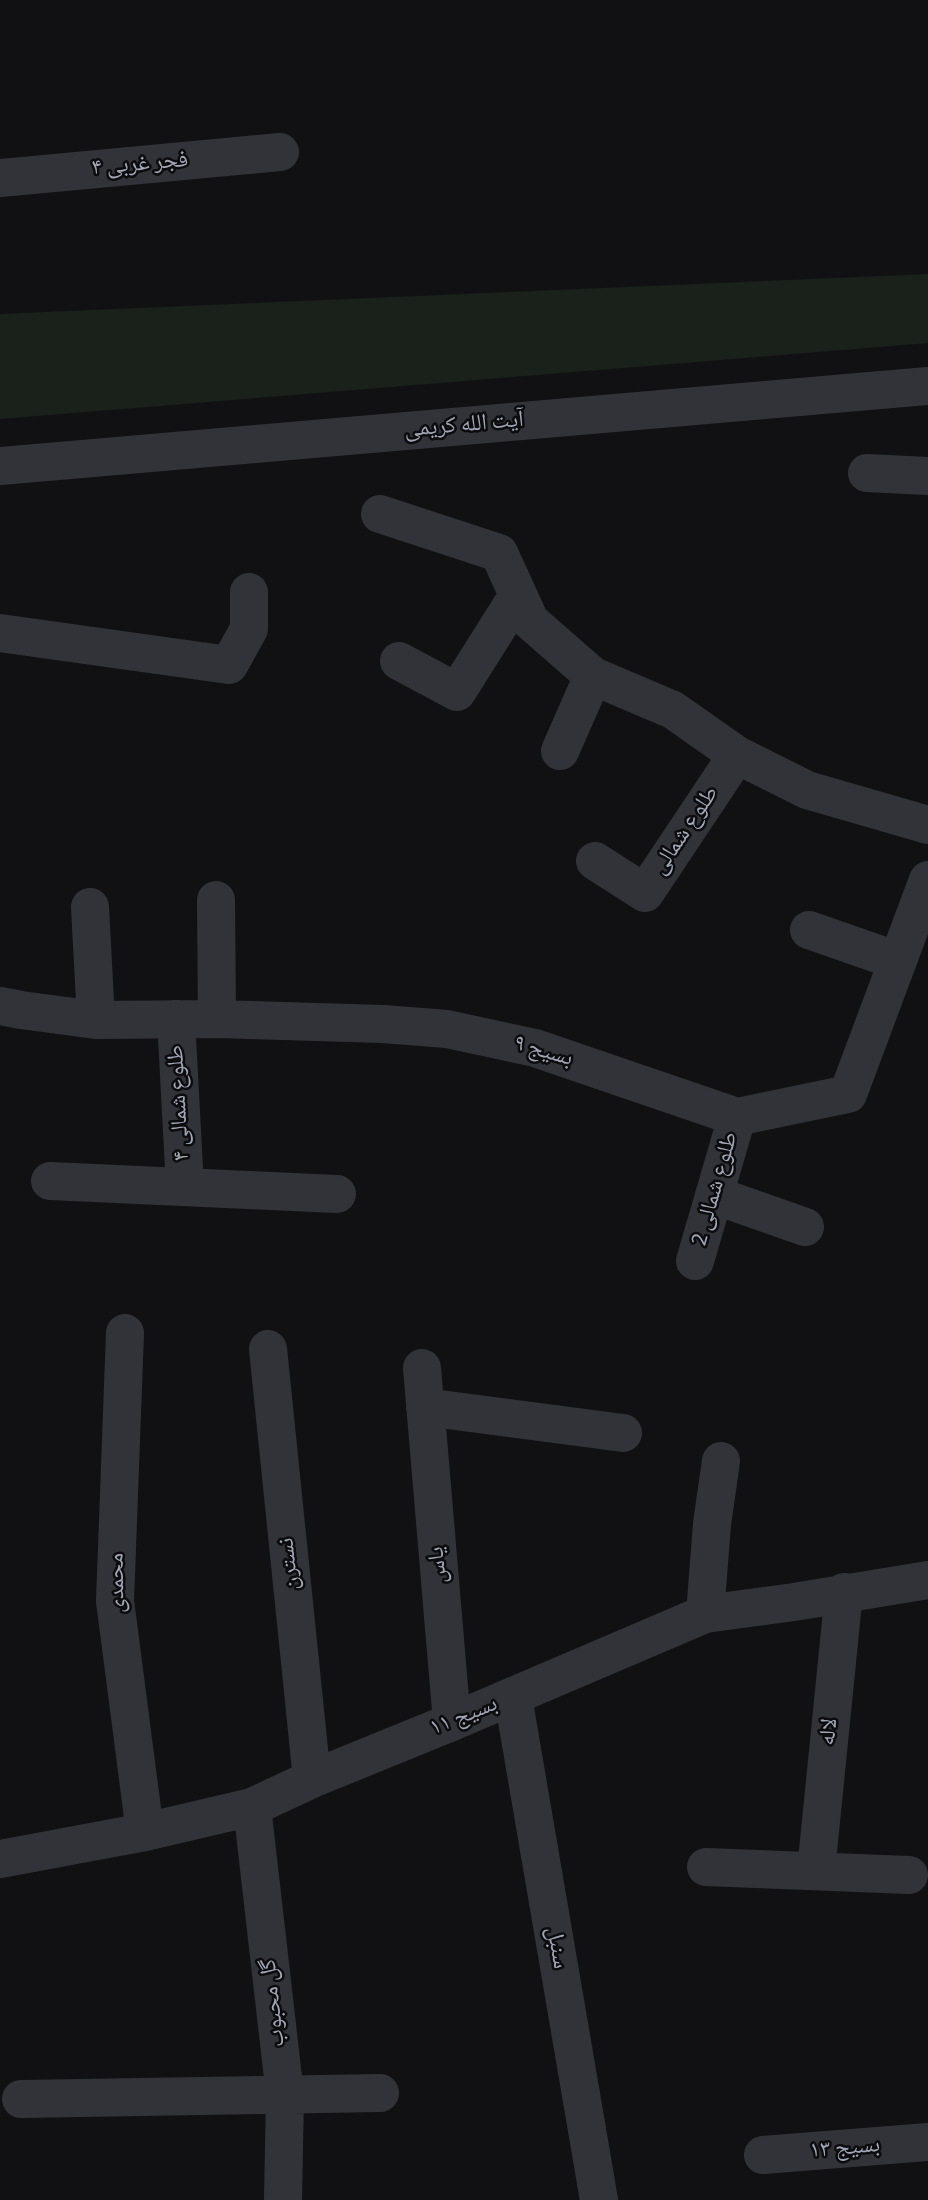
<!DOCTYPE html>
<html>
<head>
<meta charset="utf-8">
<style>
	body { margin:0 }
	canvas { display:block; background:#111113 }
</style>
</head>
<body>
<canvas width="928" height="2200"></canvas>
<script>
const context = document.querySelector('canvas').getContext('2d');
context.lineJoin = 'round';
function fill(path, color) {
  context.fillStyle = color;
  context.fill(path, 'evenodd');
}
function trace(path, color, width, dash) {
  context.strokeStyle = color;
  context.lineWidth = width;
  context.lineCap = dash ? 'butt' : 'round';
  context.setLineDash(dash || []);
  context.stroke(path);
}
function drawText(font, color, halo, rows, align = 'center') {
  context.font = font + ' "Source Sans 3","Noto Naskh Arabic",sans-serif';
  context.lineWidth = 5;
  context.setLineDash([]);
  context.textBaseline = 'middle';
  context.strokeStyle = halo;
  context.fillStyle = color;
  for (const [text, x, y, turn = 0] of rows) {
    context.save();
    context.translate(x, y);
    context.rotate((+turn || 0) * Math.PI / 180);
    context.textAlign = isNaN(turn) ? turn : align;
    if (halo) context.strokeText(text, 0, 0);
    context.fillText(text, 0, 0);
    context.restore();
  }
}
const green = new Path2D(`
	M 928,274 L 928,343 L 0,419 L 0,314 Z`);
const minor = new Path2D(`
	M 0,178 L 280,152
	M 0,466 L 928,386
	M 867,473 L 928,476
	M 380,514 L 499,553 L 530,621 L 593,676 L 673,710 L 737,755 L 807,790 L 928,825
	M 0,633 L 229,665 L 249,629 L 249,592
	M 399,661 L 457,692 L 518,595
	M 560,751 L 593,676
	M 595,861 L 645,893 L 737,755
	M 216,900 L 217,1019
	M 90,907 L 96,1020
	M 809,930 L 898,961
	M 0,1006 L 21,1010 L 96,1020 L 217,1019 L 383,1024 L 447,1029 L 535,1048 L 737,1117 L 848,1094 L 928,880
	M 176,1019 L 185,1187
	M 50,1181 L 337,1194
	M 714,1195 L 805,1227
	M 695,1261 L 737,1117
	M 125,1333 L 115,1601 L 145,1832
	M 268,1349 L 312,1779
	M 422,1368 L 452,1722
	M 425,1407 L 623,1433
	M 705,1614 L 712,1524 L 721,1461
	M 513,1697 L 599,2200
	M 252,1807 L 285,2095 L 283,2200
	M 0,1859 L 145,1832 L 252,1807 L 312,1779 L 452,1722 L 705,1614 L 794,1602 L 928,1580
	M 706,1867 L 909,1875
	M 816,1871 L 844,1592
	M 21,2099 L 380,2093
	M 763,2155 L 928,2142`);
const streetNames = [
	["فجر غربی ۴",140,165,-5],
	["آیت الله کریمی",464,426,-5],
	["طلوع شمالی",686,831,-56],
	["بسیج ۹",543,1052,16],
	["طلوع شمالی ۴",180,1103,-93],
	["طلوع شمالی 2",716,1189,-74],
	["نسترن",290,1564,-96],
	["یاس",439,1565,-95],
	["محمدی",118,1583,-91],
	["بسیج ۱۱",464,1717,-22],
	["لاله",830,1732,-84],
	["سنبل",556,1948,80],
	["گل محبوب",274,2003,-96],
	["بسیج ۱۳",845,2149,-5]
];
fill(green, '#19211a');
trace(minor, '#323338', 38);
drawText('23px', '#a1a7b5', '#0c0c0e', streetNames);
</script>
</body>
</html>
